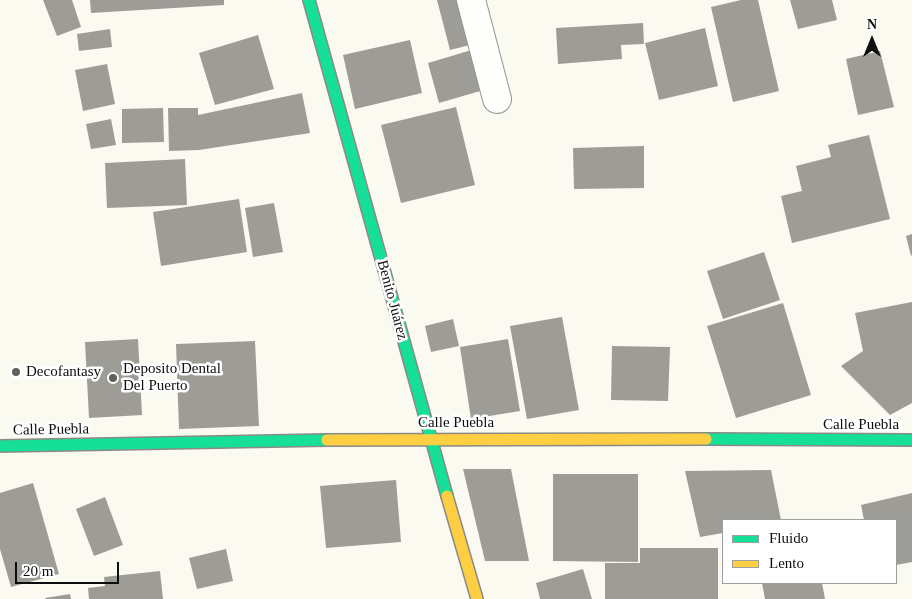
<!DOCTYPE html>
<html>
<head>
<meta charset="utf-8">
<style>
	body { margin:0 }
	#map { position:relative; width:912px; height:599px; overflow:hidden; background:#fbfaf1; font-family:Georgia,serif }
	canvas { display:block }
	.legend { position:absolute; left:722px; top:519px; width:175px; height:65px; box-sizing:border-box; background:#fff; border:1px solid #9e9e9e; margin:0; padding:6px 9px; list-style:none; font-size:15px; color:#0d0d0d }
	.legend li { display:flex; align-items:center; gap:10px; height:25px }
	.legend b { width:25px; border:1px solid #9e9e9e }
	.north { position:absolute; left:847px; top:15px; width:50px; height:50px; -webkit-text-stroke:4px #fff; paint-order:stroke; rotate:0deg; font-size:14px; font-weight:700; line-height:20px; text-align:center; color:#0d0d0d }
	.north::after { content:''; display:block; margin:auto; width:18px; height:22px; background:#0d0d0d; clip-path:polygon(50% 0,100% 100%,50% 72%,0 100%) }
	.scale { position:absolute; left:15px; top:562px; width:104px; height:22px; box-sizing:border-box; border:2px solid #0d0d0d; border-top:0; padding-left:6px; font-size:15px; line-height:18px; white-space:nowrap; color:#0d0d0d; -webkit-text-stroke:4px #fff; paint-order:stroke }
</style>
</head>
<body>
<div id="map">
<canvas width="912" height="599"></canvas>
<ul class="legend">
<li><b style="height:6px;background:#16e098"></b>Fluido</li>
<li><b style="height:6px;background:#ffcf43"></b>Lento</li>
</ul>
<div class="north">N</div>
<div class="scale">20 m</div>
</div>
<script>
const context = document.querySelector('canvas').getContext('2d');
context.lineJoin = 'round';
function fill(path, color) {
  context.fillStyle = color;
  context.fill(path, 'evenodd');
}
function trace(path, color, width, dash) {
  context.strokeStyle = color;
  context.lineWidth = width;
  context.lineCap = dash ? 'butt' : 'round';
  context.setLineDash(dash || []);
  context.stroke(path);
}
function drawText(font, color, halo, rows, align = 'center') {
  context.font = font + ' Georgia,serif';
  context.lineWidth = 5;
  context.setLineDash([]);
  context.textBaseline = 'middle';
  context.strokeStyle = halo;
  context.fillStyle = color;
  for (const [text, x, y, turn = 0] of rows) {
    context.save();
    context.translate(x, y);
    context.rotate((+turn || 0) * Math.PI / 180);
    context.textAlign = isNaN(turn) ? turn : align;
    if (halo) context.strokeText(text, 0, 0);
    context.fillText(text, 0, 0);
    context.restore();
  }
}
const building = new Path2D(`
	M 43,0 L 72,0 L 81,27 L 57,36 Z
	M 90,0 L 224,0 L 224,5 L 91,13 Z
	M 437,0 L 466,0 L 478,43 L 450,50 Z
	M 741,0 L 758,0 L 779,91 L 733,102 L 711,7 Z
	M 790,0 L 832,0 L 837,20 L 798,29 Z
	M 643,23 L 644,44 L 621,45 L 622,59 L 558,64 L 556,28 Z
	M 705,28 L 718,86 L 659,100 L 645,43 Z
	M 110,29 L 112,47 L 79,51 L 77,34 Z
	M 258,35 L 274,89 L 215,105 L 199,53 Z
	M 410,40 L 422,93 L 355,109 L 343,55 Z
	M 475,49 L 487,89 L 439,103 L 428,63 Z
	M 880,51 L 894,107 L 858,115 L 846,59 Z
	M 107,64 L 115,104 L 83,111 L 75,70 Z
	M 302,93 L 310,133 L 199,150 L 169,151 L 168,108 L 198,108 L 198,115 Z
	M 456,107 L 475,185 L 401,203 L 381,125 Z
	M 163,108 L 164,142 L 122,143 L 122,109 Z
	M 111,119 L 116,145 L 91,149 L 86,124 Z
	M 869,135 L 890,219 L 792,243 L 781,196 L 802,191 L 796,166 L 831,157 L 828,145 Z
	M 644,146 L 644,188 L 574,189 L 573,148 Z
	M 185,159 L 187,205 L 107,208 L 105,163 Z
	M 239,199 L 247,252 L 161,266 L 153,212 Z
	M 274,203 L 283,252 L 253,257 L 245,208 Z
	M 912,234 L 912,255 L 911,256 L 906,236 Z
	M 764,252 L 780,300 L 723,319 L 707,271 Z
	M 912,302 L 912,403 L 890,415 L 841,366 L 863,351 L 855,313 Z
	M 783,303 L 811,395 L 736,418 L 707,326 Z
	M 562,317 L 579,410 L 527,419 L 510,326 Z
	M 453,319 L 459,346 L 431,352 L 425,326 Z
	M 138,339 L 142,415 L 89,418 L 85,342 Z
	M 508,339 L 520,411 L 471,419 L 460,347 Z
	M 255,341 L 259,426 L 179,429 L 176,344 Z
	M 612,346 L 670,347 L 668,401 L 611,400 Z
	M 463,469 L 511,469 L 529,561 L 485,561 Z
	M 771,470 L 781,520 L 723,520 L 723,533 L 700,537 L 685,471 Z
	M 553,474 L 638,474 L 638,562 L 553,561 Z
	M 396,480 L 401,542 L 326,548 L 320,486 Z
	M 33,483 L 59,574 L 11,587 L 0,549 L 0,493 Z
	M 912,493 L 912,562 L 896,565 L 896,520 L 864,520 L 861,505 Z
	M 105,497 L 123,545 L 94,556 L 76,509 Z
	M 640,548 L 718,548 L 718,599 L 605,599 L 605,563 L 640,563 Z
	M 226,549 L 233,581 L 197,589 L 189,558 Z
	M 583,569 L 592,599 L 540,599 L 536,583 Z
	M 160,571 L 163,599 L 89,599 L 88,588 L 105,586 L 104,577 Z
	M 762,583 L 822,583 L 825,599 L 765,599 Z
	M 70,594 L 71,599 L 46,599 L 45,598 Z`);
const street = new Path2D(`
	M 471,0 L 497,99`);
const fast = new Path2D(`
	M 309,0 L 447,496
	M 706,439 L 912,440
	M 0,446 L 327,440`);
const slow = new Path2D(`
	M 327,440 L 706,439
	M 447,496 L 477,599`);
const markers = [
	[16,372,5,"#60605d"],
	[113,378,5,"#60605d"]
];
const streetNames = [
	["Benito Juárez",392,300,75],
	["Calle Puebla",456,423],
	["Calle Puebla",861,425],
	["Calle Puebla",51,430,-1]
];
const poiNames = [
	["Deposito Dental",123,369],
	["Del Puerto",123,386],
	["Decofantasy",26,372]
];
fill(building, '#9e9c97');
trace(street, '#949490', 30);
trace(fast, '#8b8a86', 14);
trace(slow, '#8b8a86', 14);
trace(street, '#fefefd', 28);
trace(fast, '#16e098', 11);
trace(slow, '#ffcf43', 11);
for (const [x, y, r, color] of markers) {
  const dot = new Path2D();
  dot.arc(x, y, r, 0, 2 * Math.PI);
  context.fillStyle = color;
  context.fill(dot);
  trace(dot, '#fff', 2);
}
drawText('15px', '#0d0d0d', '#fff', streetNames);
drawText('15px', '#0d0d0d', '#fff', poiNames, 'left');
</script>
</body>
</html>
